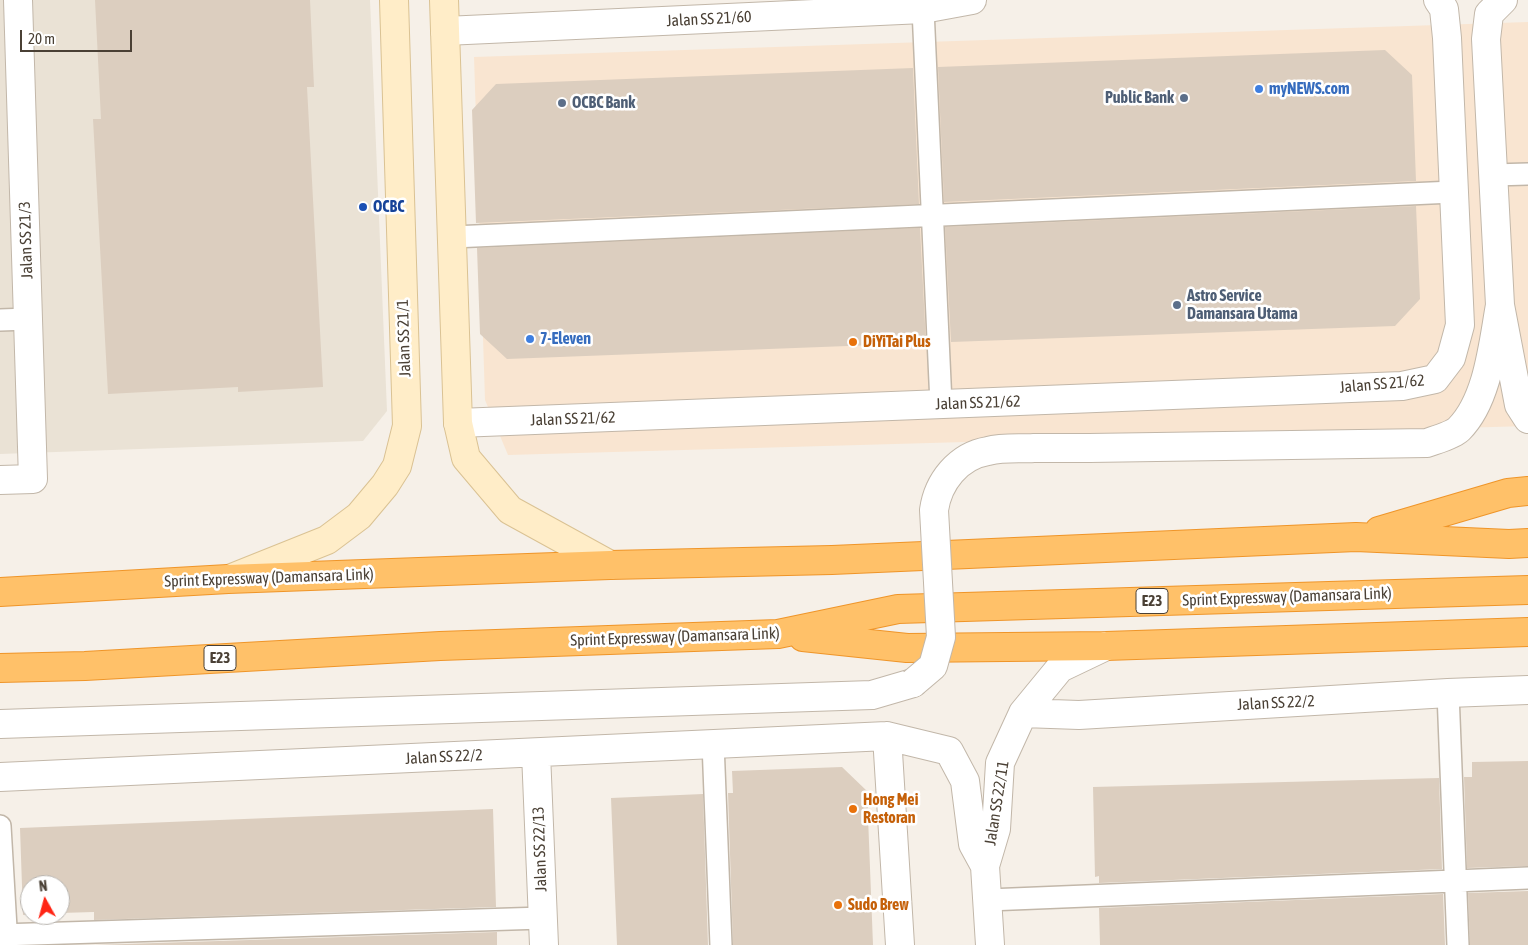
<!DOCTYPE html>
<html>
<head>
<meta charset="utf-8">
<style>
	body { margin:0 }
	#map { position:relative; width:1528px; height:945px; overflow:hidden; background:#f6f0e8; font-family:"Asap Condensed",sans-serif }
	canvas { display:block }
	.north { position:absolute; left:20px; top:875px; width:50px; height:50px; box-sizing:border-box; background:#fff; border:1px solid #b7b3ae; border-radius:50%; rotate:353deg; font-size:14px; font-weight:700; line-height:20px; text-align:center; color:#4a4035 }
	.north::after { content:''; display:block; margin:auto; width:18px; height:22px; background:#ff2515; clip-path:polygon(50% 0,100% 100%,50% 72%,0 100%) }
	.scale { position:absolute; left:20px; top:30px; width:112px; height:22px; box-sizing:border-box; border:2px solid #4a4035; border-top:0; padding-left:6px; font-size:15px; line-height:18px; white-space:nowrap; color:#4a4035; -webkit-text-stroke:4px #fff; paint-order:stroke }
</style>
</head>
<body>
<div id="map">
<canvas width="1528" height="945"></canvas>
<div class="north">N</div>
<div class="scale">20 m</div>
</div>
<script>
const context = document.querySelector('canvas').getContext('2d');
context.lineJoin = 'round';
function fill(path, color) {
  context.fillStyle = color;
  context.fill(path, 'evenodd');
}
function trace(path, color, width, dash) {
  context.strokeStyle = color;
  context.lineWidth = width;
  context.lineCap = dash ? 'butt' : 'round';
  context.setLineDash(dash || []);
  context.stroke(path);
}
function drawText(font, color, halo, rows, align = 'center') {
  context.font = font + ' "Asap Condensed",sans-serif';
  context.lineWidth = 5;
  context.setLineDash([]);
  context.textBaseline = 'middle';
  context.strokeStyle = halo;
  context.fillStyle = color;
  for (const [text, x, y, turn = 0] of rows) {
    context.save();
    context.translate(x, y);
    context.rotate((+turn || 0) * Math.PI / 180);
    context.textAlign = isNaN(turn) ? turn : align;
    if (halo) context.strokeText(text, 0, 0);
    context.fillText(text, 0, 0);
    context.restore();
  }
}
const residential = new Path2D(`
	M 0,0 L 370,0 L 387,411 L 363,441 L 0,454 Z`);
const commercial = new Path2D(`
	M 1528,22 L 1528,426 L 508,455 L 485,400 L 474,57 Z`);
const building = new Path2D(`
	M 95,0 L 310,0 L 314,87 L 307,87 L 323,387 L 238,392 L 238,387 L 108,394 L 93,119 L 101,119 Z
	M 1385,50 L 1412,75 L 1416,181 L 944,202 L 938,67 Z
	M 913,68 L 919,204 L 476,223 L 472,110 L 496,84 Z
	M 1416,206 L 1420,299 L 1395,326 L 951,342 L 945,227 Z
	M 920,228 L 926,343 L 507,359 L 480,334 L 477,248 Z
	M 1528,761 L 1528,866 L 1467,868 L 1464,777 L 1472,777 L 1472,762 Z
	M 842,767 L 867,791 L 873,945 L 733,945 L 728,793 L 733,793 L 732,771 Z
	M 1439,778 L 1442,869 L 1099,883 L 1099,876 L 1095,877 L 1093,787 Z
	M 703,794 L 708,945 L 617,945 L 611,798 Z
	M 493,809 L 496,907 L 94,920 L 94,912 L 60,913 L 60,885 L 30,885 L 30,914 L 23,915 L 20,828 Z
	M 1528,891 L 1528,945 L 1470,945 L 1468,893 Z
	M 1443,894 L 1445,945 L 1100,945 L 1099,908 Z
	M 497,932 L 497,945 L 95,945 Z`);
const lane = new Path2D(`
	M 923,9 L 941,404
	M 1493,175 L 1528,174
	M 453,237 L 1453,192
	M 0,320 L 28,319
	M 1448,693 L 1458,945
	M 713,743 L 721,945
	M 0,826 L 7,945
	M 988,900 L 1528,878
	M 0,935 L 543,918`);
const street = new Path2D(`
	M 1503,0 L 1489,14 L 1486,39 L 1500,305 L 1519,405 L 1528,419
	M 445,31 L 923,9 L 972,0
	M 458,423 L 1402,386 L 1435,379 L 1451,358 L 1460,325 L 1447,38 L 1444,9 L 1438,0
	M 1089,448 L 1427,443 C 1435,440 1453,435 1459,429 C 1488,400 1493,344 1500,305
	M 0,480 L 33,479 L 18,0
	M 1023,713 L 1079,715 L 1448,693 L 1528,690
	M 0,724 L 872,695 L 913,683
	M 887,736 L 900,945
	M 536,753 L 544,945
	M 0,777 L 887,736 L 949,751 L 965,781 L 973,844 L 985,866
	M 990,945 L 985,866 L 996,829 L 1000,763 L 1023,713 L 1060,668 L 1106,646`);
const secondary = new Path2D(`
	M 444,0 L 458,423 L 466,458 L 510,510 L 610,565
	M 232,578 L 327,540 L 359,516 L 385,485 L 397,466 L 407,426 L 394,0`);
const highway = new Path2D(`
	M 1379,531 L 1508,493 L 1528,491
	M 0,592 L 228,579 L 610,565 L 832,560 L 1356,537 L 1509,544 L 1528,543
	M 803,637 L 907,648 L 1106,646 L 1528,632
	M 0,668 L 85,666 L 440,646 L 778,634 L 898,609 L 1528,590`);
const streetBridge = new Path2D(`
	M 913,683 L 933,666 L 941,637 L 934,510 C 938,482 958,456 988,451 C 1003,447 1019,449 1034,448 C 1052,448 1071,448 1089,448`);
const markers = [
	[1259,89,5,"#3f7fe0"],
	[1184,98,5,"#5c6f8a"],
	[562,103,5,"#5c6f8a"],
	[363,207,5,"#1a4fb4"],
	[1177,305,5,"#5c6f8a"],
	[530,339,5,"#3f7fe0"],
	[853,342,5,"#e8710a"],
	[853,809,5,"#e8710a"],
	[838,905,5,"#e8710a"]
];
const shields = [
	[1152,601,32],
	[220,658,32]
];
const shieldNames = [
	["E23",1152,601],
	["E23",220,658]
];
const streetNames = [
	["Jalan SS 21/60",709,19,-3],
	["Jalan SS 21/3",26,240,-92],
	["Jalan SS 21/1",404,338,-92],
	["Jalan SS 21/62",1382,384,-5],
	["Jalan SS 21/62",978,403,-2],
	["Jalan SS 21/62",573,419,-2],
	["Sprint Expressway (Damansara Link)",269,578,-2],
	["Sprint Expressway (Damansara Link)",1287,597,-2],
	["Sprint Expressway (Damansara Link)",675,637,-2],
	["Jalan SS 22/2",1276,703,-3],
	["Jalan SS 22/2",444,757,-3],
	["Jalan SS 22/11",997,803,-81],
	["Jalan SS 22/13",540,849,-92]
];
const shopNames = [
	["myNEWS.com",1269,89],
	["7-Eleven",540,339]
];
const serviceNames = [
	["Public Bank",1174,98,"right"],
	["OCBC Bank",572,103],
	["Astro Service",1187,296],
	["Damansara Utama",1187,314]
];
const transitNames = [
	["OCBC",373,207]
];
const foodNames = [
	["DiYiTai Plus",863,342],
	["Hong Mei",863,800],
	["Restoran",863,818],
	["Sudo Brew",848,905]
];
fill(residential, '#eae2d5');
fill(commercial, '#f9e5d1');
fill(building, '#dccebf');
trace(lane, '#c2b7a9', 24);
trace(street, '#c2b7a9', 30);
trace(secondary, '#dac293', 30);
trace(highway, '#ef9529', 30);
trace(lane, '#fff', 21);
trace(street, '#fff', 28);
trace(secondary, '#ffedc8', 28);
trace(highway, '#ffc169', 28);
trace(streetBridge, '#c2b7a9', 30, []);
trace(streetBridge, '#fff', 28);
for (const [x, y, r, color] of markers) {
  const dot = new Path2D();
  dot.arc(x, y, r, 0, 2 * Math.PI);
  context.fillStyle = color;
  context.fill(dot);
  trace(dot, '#fff', 2);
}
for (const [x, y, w] of shields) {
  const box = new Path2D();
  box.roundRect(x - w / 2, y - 12.5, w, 25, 4);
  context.fillStyle = '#fff';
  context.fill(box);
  trace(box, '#4a4035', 1);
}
drawText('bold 15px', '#4a4035', null, shieldNames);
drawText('16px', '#4a4035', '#fff', streetNames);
drawText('bold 16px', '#366cbe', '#fff', shopNames, 'left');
drawText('bold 16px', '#4e5e75', '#fff', serviceNames, 'left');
drawText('bold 16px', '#164399', '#fff', transitNames, 'left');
drawText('bold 16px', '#c56008', '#fff', foodNames, 'left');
</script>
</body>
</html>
